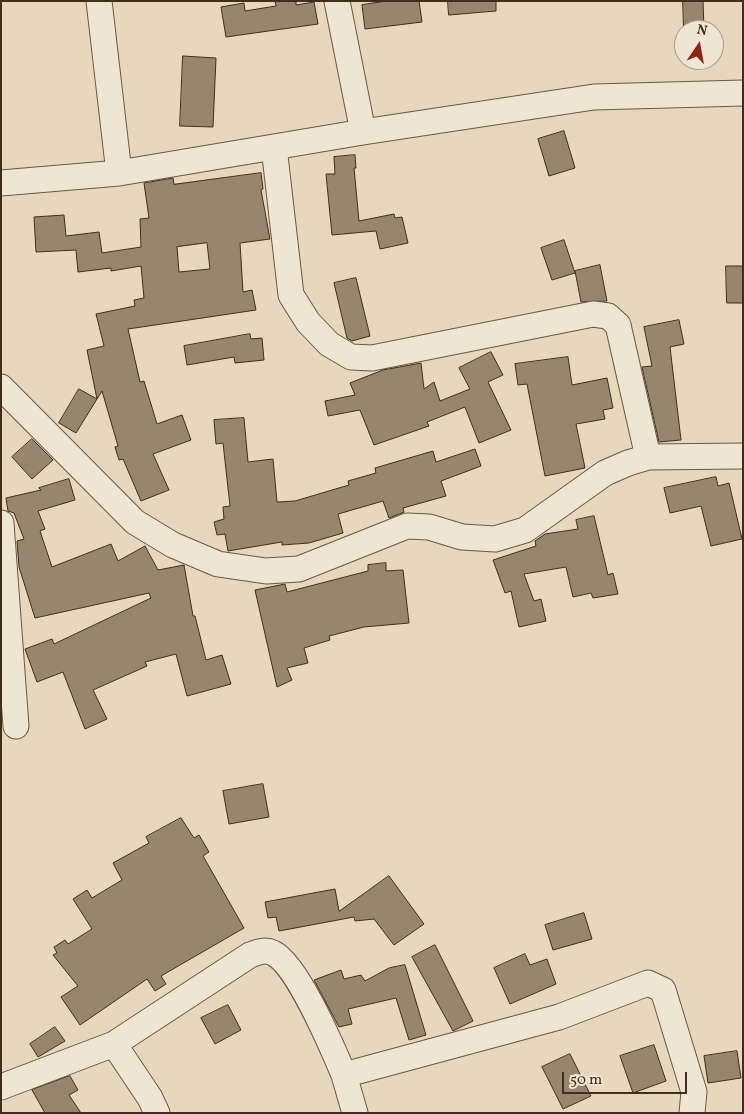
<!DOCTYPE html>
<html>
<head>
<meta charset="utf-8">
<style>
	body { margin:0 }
	#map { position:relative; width:744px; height:1114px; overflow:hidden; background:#e7d7bc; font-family:Vollkorn,serif }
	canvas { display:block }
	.frame { position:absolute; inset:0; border:2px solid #412e19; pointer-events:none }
	.north { position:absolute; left:674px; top:20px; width:50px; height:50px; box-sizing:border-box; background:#efe5d3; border:1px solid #a99c89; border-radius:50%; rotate:12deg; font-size:14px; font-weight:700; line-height:20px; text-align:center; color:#412e19 }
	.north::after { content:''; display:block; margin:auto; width:18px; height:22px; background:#8f2418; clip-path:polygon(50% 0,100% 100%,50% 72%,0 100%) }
	.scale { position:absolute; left:562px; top:1072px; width:125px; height:22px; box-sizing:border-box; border:2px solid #412e19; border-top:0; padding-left:6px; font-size:15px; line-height:18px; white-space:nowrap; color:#412e19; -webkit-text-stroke:4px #efe5d3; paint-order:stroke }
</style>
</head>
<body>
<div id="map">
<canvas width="744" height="1114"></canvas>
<div class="frame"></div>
<div class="north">N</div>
<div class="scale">50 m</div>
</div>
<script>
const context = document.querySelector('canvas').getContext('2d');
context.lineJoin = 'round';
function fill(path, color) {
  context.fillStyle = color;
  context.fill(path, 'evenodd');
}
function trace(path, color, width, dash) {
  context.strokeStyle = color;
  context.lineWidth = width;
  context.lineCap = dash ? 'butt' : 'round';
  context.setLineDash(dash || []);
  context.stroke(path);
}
const building = new Path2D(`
	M 275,1 L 296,1 L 296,5 L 314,2 L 318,24 L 226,37 L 221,7 L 244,3 L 245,11 L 276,6 Z
	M 387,1 L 419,1 L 422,22 L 365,29 L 362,5 Z
	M 448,1 L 496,1 L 496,11 L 449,15 Z
	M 683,1 L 703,1 L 704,30 L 684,30 Z
	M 183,56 L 216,58 L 213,127 L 180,126 Z
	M 564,131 L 575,168 L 549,176 L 538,139 Z
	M 355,155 L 356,168 L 354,168 L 359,221 L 394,214 L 395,218 L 402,217 L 408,243 L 380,249 L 376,231 L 332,235 L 326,174 L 335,174 L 334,157 Z
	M 261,173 L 263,189 L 261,190 L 270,239 L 240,243 L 243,292 L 252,290 L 256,310 L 128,329 L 140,382 L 144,381 L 157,424 L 182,415 L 191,440 L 153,454 L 169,490 L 141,501 L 123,459 L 119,460 L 115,447 L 118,446 L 102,391 L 97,399 L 87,350 L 104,346 L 96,314 L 135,306 L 134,300 L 144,298 L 141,266 L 111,271 L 111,268 L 78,272 L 76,250 L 36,252 L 34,217 L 64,215 L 66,236 L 99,232 L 102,253 L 141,247 L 140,219 L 149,218 L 144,183 L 173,178 L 174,184 ZM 207,243 L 210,269 L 179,272 L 177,247 Z
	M 564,240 L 575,273 L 552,280 L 541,248 Z
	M 600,265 L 607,301 L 581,302 L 575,271 Z
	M 726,266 L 743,266 L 743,303 L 727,303 Z
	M 356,278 L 370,336 L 352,341 L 347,338 L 334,283 Z
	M 679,320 L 684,344 L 670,347 L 681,440 L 659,442 L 642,367 L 652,366 L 644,327 Z
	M 250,334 L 251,339 L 262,338 L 264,360 L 235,363 L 234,357 L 187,365 L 184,346 Z
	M 491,352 L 503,375 L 488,382 L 511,430 L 479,443 L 465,407 L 427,422 L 429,426 L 374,445 L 360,410 L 328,416 L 325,401 L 355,395 L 350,383 L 383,370 L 421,363 L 424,389 L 434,382 L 440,401 L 470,389 L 459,368 Z
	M 568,357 L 572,385 L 607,378 L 613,408 L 603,410 L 605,419 L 576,424 L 585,468 L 545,476 L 527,384 L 518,385 L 515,364 Z
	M 79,389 L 97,399 L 76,433 L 59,423 Z
	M 244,418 L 248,462 L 273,459 L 277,502 L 295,501 L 349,485 L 348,481 L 376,473 L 375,468 L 433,451 L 436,462 L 475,449 L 481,466 L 441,481 L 446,496 L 403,508 L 404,512 L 389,518 L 383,501 L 338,514 L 343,533 L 309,543 L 282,545 L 282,542 L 228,551 L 225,534 L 217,535 L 214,522 L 224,519 L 223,507 L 230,506 L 223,443 L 216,444 L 214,420 Z
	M 32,439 L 53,460 L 32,479 L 12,457 Z
	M 716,477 L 718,486 L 729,483 L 742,539 L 711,546 L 701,506 L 670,513 L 664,488 Z
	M 69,479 L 75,500 L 38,511 L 45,529 L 40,531 L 52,567 L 111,544 L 118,561 L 145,546 L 158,570 L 184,565 L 193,616 L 195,616 L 206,660 L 222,655 L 231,684 L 187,696 L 176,654 L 145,662 L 147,666 L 93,690 L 107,719 L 85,729 L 63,672 L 37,682 L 25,649 L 52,639 L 54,644 L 151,598 L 149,593 L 35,618 L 19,567 L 17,541 L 24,539 L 14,513 L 8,511 L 6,498 L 41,490 L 39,488 Z
	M 594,516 L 608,575 L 613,573 L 618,594 L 593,598 L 591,593 L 573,597 L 566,567 L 524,574 L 534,601 L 541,599 L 546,621 L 519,627 L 511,591 L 505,593 L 493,560 L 536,546 L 535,541 L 545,534 L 578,529 L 576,520 Z
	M 386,563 L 386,571 L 403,570 L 409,623 L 364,627 L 329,636 L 330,640 L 304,648 L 308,663 L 287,668 L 292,680 L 277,687 L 255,590 L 285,584 L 287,592 L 368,571 L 368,565 Z
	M 263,784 L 269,817 L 229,824 L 223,791 Z
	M 181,818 L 194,838 L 199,835 L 209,852 L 203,856 L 244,928 L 161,976 L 166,984 L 155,991 L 147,979 L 80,1025 L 61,997 L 78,986 L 53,955 L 57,953 L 54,947 L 65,940 L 68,944 L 92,929 L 73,899 L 87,890 L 92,898 L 122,880 L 113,863 L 149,843 L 146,837 Z
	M 389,876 L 424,924 L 394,945 L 374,919 L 355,921 L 354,917 L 279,931 L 276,917 L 268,918 L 265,902 L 335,889 L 339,911 Z
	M 584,913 L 592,939 L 553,950 L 545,925 Z
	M 435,945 L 473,1021 L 453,1031 L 412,957 Z
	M 525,954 L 530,965 L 547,959 L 556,984 L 510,1004 L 494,968 Z
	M 405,965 L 426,1035 L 409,1040 L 396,998 L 348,1009 L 352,1024 L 339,1027 L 314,980 L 341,970 L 344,979 L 361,975 L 365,981 L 389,968 Z
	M 228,1005 L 241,1030 L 215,1044 L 201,1018 Z
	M 55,1027 L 65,1041 L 38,1057 L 30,1044 Z
	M 654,1045 L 666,1081 L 633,1093 L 620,1056 Z
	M 737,1051 L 741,1078 L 708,1083 L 704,1056 Z
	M 570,1054 L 591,1096 L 563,1109 L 542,1067 Z
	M 70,1076 L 78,1090 L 69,1095 L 81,1113 L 45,1113 L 32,1090 Z`);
const minor = new Path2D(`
	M 99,1 L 119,173
	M 337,1 L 363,132
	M 274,147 L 291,295 L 308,322 L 329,344 L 351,357 L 372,358 L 593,314 L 608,316 L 618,325 L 648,457
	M 1,183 L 119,173 L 363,132 L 594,97 L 743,93
	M 1,387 L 135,522 L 173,545 L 218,564 L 266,571 L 299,569 L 407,526 L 429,527 L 462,537 L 495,539 L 525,530 L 605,473 L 628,463 L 648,457 L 743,456
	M 1,523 L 16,726
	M 114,1044 L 150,1098 L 157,1113
	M 344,1075 L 355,1113
	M 1,1087 L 114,1044 L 250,955 C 258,952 265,949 273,953 C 297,964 333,1049 344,1075 L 559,1017 L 648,983 L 663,990 L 694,1092 L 692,1113`);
fill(building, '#97866e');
trace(building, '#412e19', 1);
trace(minor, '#6a5842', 27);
trace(minor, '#efe5d3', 25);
</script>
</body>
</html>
